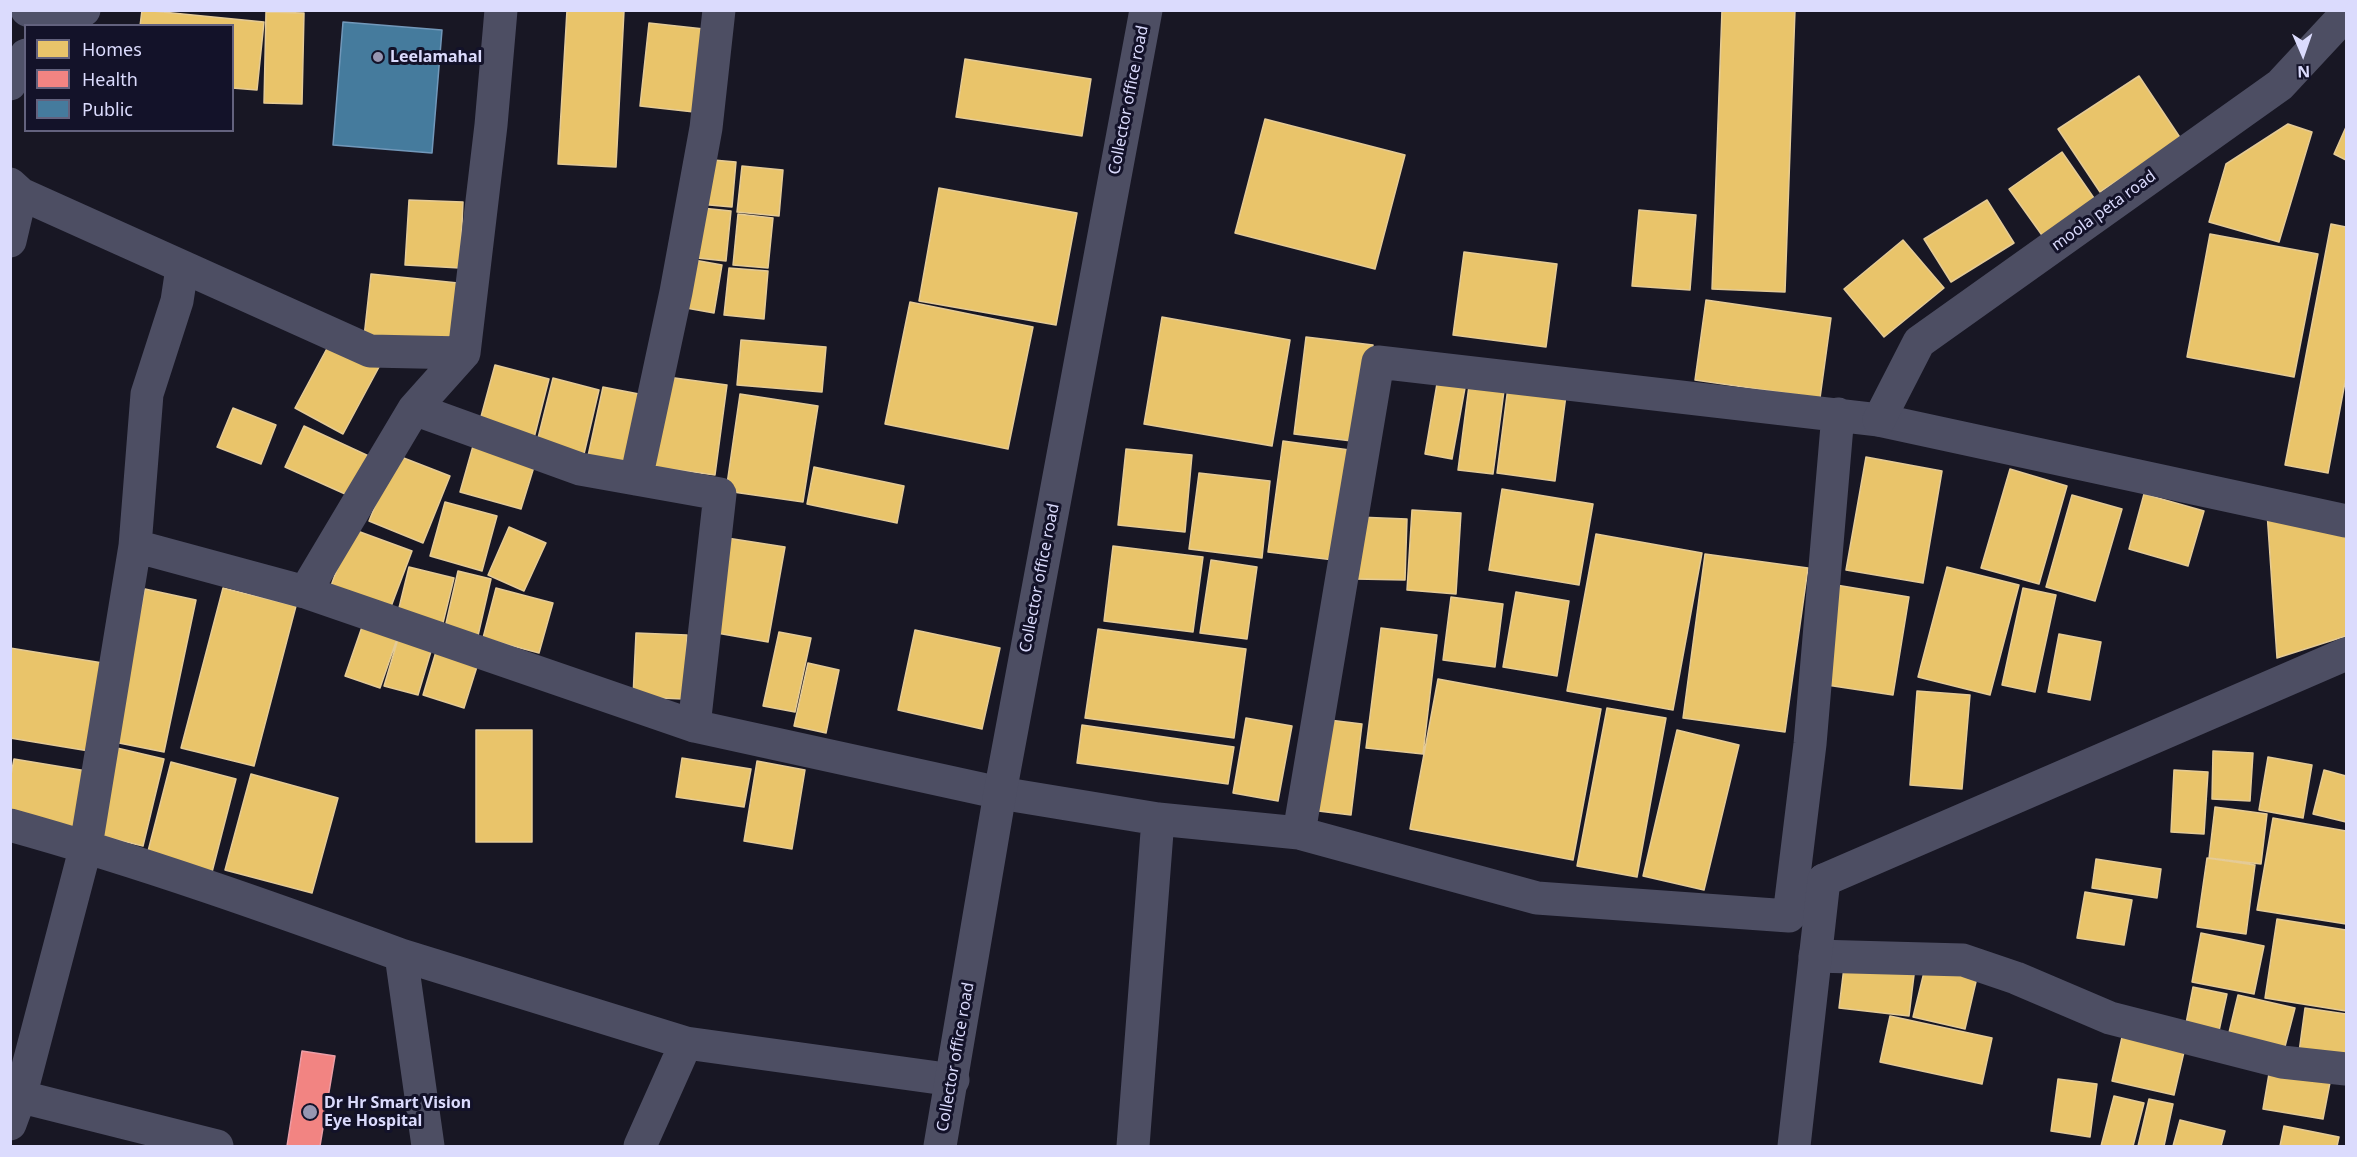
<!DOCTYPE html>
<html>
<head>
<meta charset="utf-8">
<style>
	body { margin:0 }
	#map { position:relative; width:2357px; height:1157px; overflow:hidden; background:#181724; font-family:"Noto Sans",sans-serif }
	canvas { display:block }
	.frame { position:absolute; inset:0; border:12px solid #dbdbfd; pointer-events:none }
	.legend { position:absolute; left:24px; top:24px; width:210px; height:108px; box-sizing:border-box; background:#131229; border:2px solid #63627e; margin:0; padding:8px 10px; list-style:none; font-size:18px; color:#dbdbfd }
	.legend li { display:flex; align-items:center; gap:12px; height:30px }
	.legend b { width:30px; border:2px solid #63627e }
	.north { position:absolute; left:2273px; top:24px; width:60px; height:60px; -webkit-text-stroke:4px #131229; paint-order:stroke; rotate:178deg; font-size:16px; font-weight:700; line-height:24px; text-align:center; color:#dbdbfd }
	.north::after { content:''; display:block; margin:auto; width:21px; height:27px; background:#dbdbfd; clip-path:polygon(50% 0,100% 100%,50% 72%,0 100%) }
</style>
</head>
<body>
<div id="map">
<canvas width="2357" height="1157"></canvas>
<div class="frame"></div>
<ul class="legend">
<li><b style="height:16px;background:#e9c46a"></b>Homes</li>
<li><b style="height:16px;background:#f28482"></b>Health</li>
<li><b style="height:16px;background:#457b9d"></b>Public</li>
</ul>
<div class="north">N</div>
</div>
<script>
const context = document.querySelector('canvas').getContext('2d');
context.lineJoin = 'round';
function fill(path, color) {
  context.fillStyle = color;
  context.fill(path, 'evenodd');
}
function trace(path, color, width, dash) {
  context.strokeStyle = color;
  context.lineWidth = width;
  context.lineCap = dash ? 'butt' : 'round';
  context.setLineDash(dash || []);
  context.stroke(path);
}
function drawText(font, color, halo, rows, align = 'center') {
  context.font = font + ' "Noto Sans",sans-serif';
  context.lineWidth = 6;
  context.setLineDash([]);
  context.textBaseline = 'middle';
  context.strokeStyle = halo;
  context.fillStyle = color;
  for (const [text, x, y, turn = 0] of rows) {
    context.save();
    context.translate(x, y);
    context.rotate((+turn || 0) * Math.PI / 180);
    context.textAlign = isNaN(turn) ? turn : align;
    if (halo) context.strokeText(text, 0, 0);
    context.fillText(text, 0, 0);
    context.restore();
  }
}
const homes = new Path2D(`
	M 142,10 L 264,22 L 257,90 L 232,88 L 232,26 L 140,26 Z
	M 567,10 L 624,11 L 616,167 L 558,164 Z
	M 1722,10 L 1795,10 L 1785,292 L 1712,289 Z
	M 266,12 L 304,13 L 302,104 L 264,103 Z
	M 649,23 L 704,29 L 694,112 L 640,106 Z
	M 965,59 L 1091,79 L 1082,136 L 956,117 Z
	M 2139,76 L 2181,139 L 2100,192 L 2058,129 Z
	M 1265,119 L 1405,155 L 1375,269 L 1235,233 Z
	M 2288,124 L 2312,132 L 2279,242 L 2209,222 L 2226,164 Z
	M 2346,127 L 2346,160 L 2334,154 Z
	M 2062,152 L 2096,201 L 2044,238 L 2009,189 Z
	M 702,159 L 736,162 L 732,207 L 698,204 Z
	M 742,166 L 783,170 L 779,216 L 737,212 Z
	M 939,188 L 1077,213 L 1056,325 L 919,301 Z
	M 409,200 L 463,202 L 460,268 L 405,265 Z
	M 1987,200 L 2014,243 L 1951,282 L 1924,239 Z
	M 692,207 L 731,211 L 726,261 L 687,257 Z
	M 1639,210 L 1696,215 L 1690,290 L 1632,286 Z
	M 738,214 L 773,218 L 768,268 L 733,265 Z
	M 2331,224 L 2346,227 L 2346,377 L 2328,473 L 2285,465 Z
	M 2210,234 L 2318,254 L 2294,377 L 2187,357 Z
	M 1903,240 L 1944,288 L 1884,337 L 1844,289 Z
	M 1464,252 L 1557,264 L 1546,347 L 1453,335 Z
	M 683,258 L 722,265 L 714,313 L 675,306 Z
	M 729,268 L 768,271 L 764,319 L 724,315 Z
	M 371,274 L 458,283 L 451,346 L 364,337 Z
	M 1706,300 L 1831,318 L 1820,398 L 1695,380 Z
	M 910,302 L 1033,327 L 1008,449 L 885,424 Z
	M 1162,317 L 1290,340 L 1272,446 L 1144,424 Z
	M 1306,337 L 1373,345 L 1360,442 L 1294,434 Z
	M 741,340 L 826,347 L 822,392 L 737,385 Z
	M 331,341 L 379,367 L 343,434 L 295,408 Z
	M 495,365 L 549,379 L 534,438 L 479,424 Z
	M 1439,372 L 1467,377 L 1452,459 L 1425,454 Z
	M 660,376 L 727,385 L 715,475 L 648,466 Z
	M 553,378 L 599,390 L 584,454 L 537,442 Z
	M 1470,378 L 1505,383 L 1493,474 L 1458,470 Z
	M 603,387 L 644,395 L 630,465 L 588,456 Z
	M 1508,387 L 1566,395 L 1555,481 L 1497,473 Z
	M 740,394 L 818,406 L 803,502 L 726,491 Z
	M 233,408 L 276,425 L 261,464 L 217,447 Z
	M 304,426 L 373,458 L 354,498 L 285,467 Z
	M 475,439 L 537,457 L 521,509 L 460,492 Z
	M 1283,441 L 1357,451 L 1342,561 L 1268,552 Z
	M 1126,449 L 1192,455 L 1185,532 L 1118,525 Z
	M 396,455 L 450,476 L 423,543 L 369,521 Z
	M 1866,457 L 1942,471 L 1923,583 L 1846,570 Z
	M 814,467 L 904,486 L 897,523 L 807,504 Z
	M 2010,469 L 2067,486 L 2039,584 L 1981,568 Z
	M 1199,473 L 1270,481 L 1262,558 L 1189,549 Z
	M 1502,489 L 1593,504 L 1579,585 L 1489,570 Z
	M 2144,494 L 2204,511 L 2188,566 L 2129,549 Z
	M 2072,495 L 2122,509 L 2095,601 L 2046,587 Z
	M 445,502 L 497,516 L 482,571 L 430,556 Z
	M 1412,510 L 1461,513 L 1456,594 L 1407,590 Z
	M 2267,512 L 2346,530 L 2346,636 L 2277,658 Z
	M 1358,517 L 1407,519 L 1405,580 L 1355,579 Z
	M 509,527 L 546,543 L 524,591 L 488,575 Z
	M 352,529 L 412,551 L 389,612 L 329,591 Z
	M 1596,534 L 1702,553 L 1673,710 L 1567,691 Z
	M 727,538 L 785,547 L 768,642 L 711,632 Z
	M 1113,546 L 1203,557 L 1193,632 L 1104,621 Z
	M 1705,554 L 1808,568 L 1785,732 L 1683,718 Z
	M 1211,560 L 1257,567 L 1247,639 L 1200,633 Z
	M 409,567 L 454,578 L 441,631 L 396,620 Z
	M 1947,567 L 2019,585 L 1990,695 L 1918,677 Z
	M 458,571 L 491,579 L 477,640 L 444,632 Z
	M 1836,585 L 1909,597 L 1893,695 L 1820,684 Z
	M 223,588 L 296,606 L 254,766 L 181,748 Z
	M 496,588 L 553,603 L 539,653 L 483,638 Z
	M 2023,588 L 2056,595 L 2035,692 L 2002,685 Z
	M 145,589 L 196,600 L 164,752 L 114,742 Z
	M 1516,592 L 1569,601 L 1557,676 L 1503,667 Z
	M 1451,597 L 1503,604 L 1495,667 L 1443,660 Z
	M 363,624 L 398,636 L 380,688 L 345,676 Z
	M 1381,628 L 1437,635 L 1423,754 L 1366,748 Z
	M 1098,629 L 1246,649 L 1234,738 L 1085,718 Z
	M 915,630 L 1000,648 L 982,729 L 898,710 Z
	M 779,632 L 811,638 L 795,712 L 763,706 Z
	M 636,633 L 687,635 L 684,699 L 633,697 Z
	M 2059,634 L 2101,642 L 2090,700 L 2048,692 Z
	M 398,639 L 432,648 L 418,695 L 384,686 Z
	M 438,645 L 480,657 L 464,708 L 423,695 Z
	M 10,648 L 109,664 L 95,752 L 10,738 Z
	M 808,663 L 839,670 L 826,733 L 794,726 Z
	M 1438,679 L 1601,709 L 1573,860 L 1410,829 Z
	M 1917,691 L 1970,695 L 1962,789 L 1910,785 Z
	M 1607,708 L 1666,718 L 1637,877 L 1577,866 Z
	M 1246,718 L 1292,726 L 1278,801 L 1233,793 Z
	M 1321,719 L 1362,724 L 1351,815 L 1310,810 Z
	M 1082,725 L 1234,747 L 1228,784 L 1077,763 Z
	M 476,730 L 532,730 L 532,842 L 476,842 Z
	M 1677,730 L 1739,745 L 1704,890 L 1643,876 Z
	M 117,748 L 164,759 L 143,846 L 97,835 Z
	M 2213,751 L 2253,753 L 2250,801 L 2212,799 Z
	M 2268,757 L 2312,765 L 2303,818 L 2259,810 Z
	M 682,758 L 751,769 L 744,807 L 676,797 Z
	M 14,759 L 93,772 L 84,830 L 10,818 L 10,780 Z
	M 757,761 L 805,770 L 792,849 L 744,841 Z
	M 171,762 L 236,779 L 211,876 L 146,859 Z
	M 2174,770 L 2208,772 L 2204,834 L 2171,832 Z
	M 2324,770 L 2346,776 L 2346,822 L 2313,814 Z
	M 251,774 L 338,798 L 312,893 L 225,870 Z
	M 2215,807 L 2267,814 L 2261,864 L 2209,858 Z
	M 2273,818 L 2346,831 L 2346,924 L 2257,910 Z
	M 2207,858 L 2255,865 L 2246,934 L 2197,927 Z
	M 2096,859 L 2161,869 L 2157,898 L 2092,888 Z
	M 2085,892 L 2132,900 L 2124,945 L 2077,938 Z
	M 2277,919 L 2346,930 L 2346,1011 L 2265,998 Z
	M 2201,933 L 2264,946 L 2254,994 L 2192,982 Z
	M 1845,959 L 1915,967 L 1909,1016 L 1839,1008 Z
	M 1927,960 L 1978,973 L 1965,1029 L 1913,1017 Z
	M 2193,987 L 2227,994 L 2217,1040 L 2184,1034 Z
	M 2238,995 L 2295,1008 L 2282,1058 L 2226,1045 Z
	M 2305,1008 L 2346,1014 L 2346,1059 L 2299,1052 Z
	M 1890,1016 L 1992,1038 L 1982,1084 L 1880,1062 Z
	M 2125,1024 L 2187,1039 L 2174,1095 L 2112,1081 Z
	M 2271,1062 L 2332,1072 L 2323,1119 L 2263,1109 Z
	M 2058,1079 L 2097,1084 L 2090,1137 L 2051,1131 Z
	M 2114,1096 L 2144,1103 L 2133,1146 L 2101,1146 Z
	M 2149,1099 L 2173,1104 L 2164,1146 L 2138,1146 Z
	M 2180,1120 L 2225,1131 L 2221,1146 L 2173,1146 Z
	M 2284,1126 L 2339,1137 L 2337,1146 L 2280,1146 Z`);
const health = new Path2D(`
	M 302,1051 L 335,1056 L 320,1146 L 287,1146 Z`);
const public = new Path2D(`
	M 343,22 L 442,30 L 432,153 L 333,145 Z`);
const minor = new Path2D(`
	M 10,184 L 21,194 L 370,351 L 464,353
	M 10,241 L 21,194
	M 414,409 L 580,469 L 720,494 L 694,726
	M 636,479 L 676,292 L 706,128 L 719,10
	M 135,546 L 147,394 L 177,301 L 182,268
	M 305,592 L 414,409 L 464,353 L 491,125 L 501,10
	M 10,825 C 143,862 272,908 401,955 L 428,1146
	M 1299,833 L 1378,362 L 1879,420 L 2346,521
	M 1789,916 L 1810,744 L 1838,414
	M 401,955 L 686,1043 L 953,1080
	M 1815,956 L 1963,960 L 2016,978 L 2110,1018 L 2282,1062 L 2346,1069
	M 10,1094 L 217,1146
	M 10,1124 L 20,1097 L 86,846 L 135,546 L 305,592 L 694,726 L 1000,793 L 1158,819 L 1299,833 L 1537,898 L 1789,916 L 1824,880
	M 640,1146 L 686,1043
	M 1133,1146 L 1158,819`);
const tertiary = new Path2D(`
	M 1879,420 L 1919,342 L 2280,85 L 2346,14
	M 940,1146 L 1000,793 L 1146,10
	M 1794,1146 L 1824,880 L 2346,654`);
const secondary = new Path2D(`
	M 27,10 C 46,18 65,21 84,10
	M 10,84 L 26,55`);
const markers = [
	[378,57,6,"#9796b1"],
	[310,1112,8,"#9796b1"]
];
const poiNames = [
	["Leelamahal",390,57],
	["Dr Hr Smart Vision",324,1103],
	["Eye Hospital",324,1121]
];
const streetNames = [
	["Collector office road",1129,100,-79],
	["moola peta road",2104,211,-36],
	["Collector office road",1040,578,-79],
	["Collector office road",956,1057,-80]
];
fill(homes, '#e9c46a');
trace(homes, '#e5cb96', 1.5);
fill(health, '#f28482');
trace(health, '#eb9ea7', 1.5);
fill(public, '#457b9d');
trace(public, '#7298ba', 1.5);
trace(minor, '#4d4e63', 33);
trace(tertiary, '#4d4e63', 33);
trace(secondary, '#505269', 33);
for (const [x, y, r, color] of markers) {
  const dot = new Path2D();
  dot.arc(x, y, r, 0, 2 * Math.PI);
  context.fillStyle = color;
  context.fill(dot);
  trace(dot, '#131229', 2);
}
drawText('bold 16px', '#dbdbfd', '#131229', poiNames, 'left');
drawText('16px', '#dbdbfd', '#131229', streetNames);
</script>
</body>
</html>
